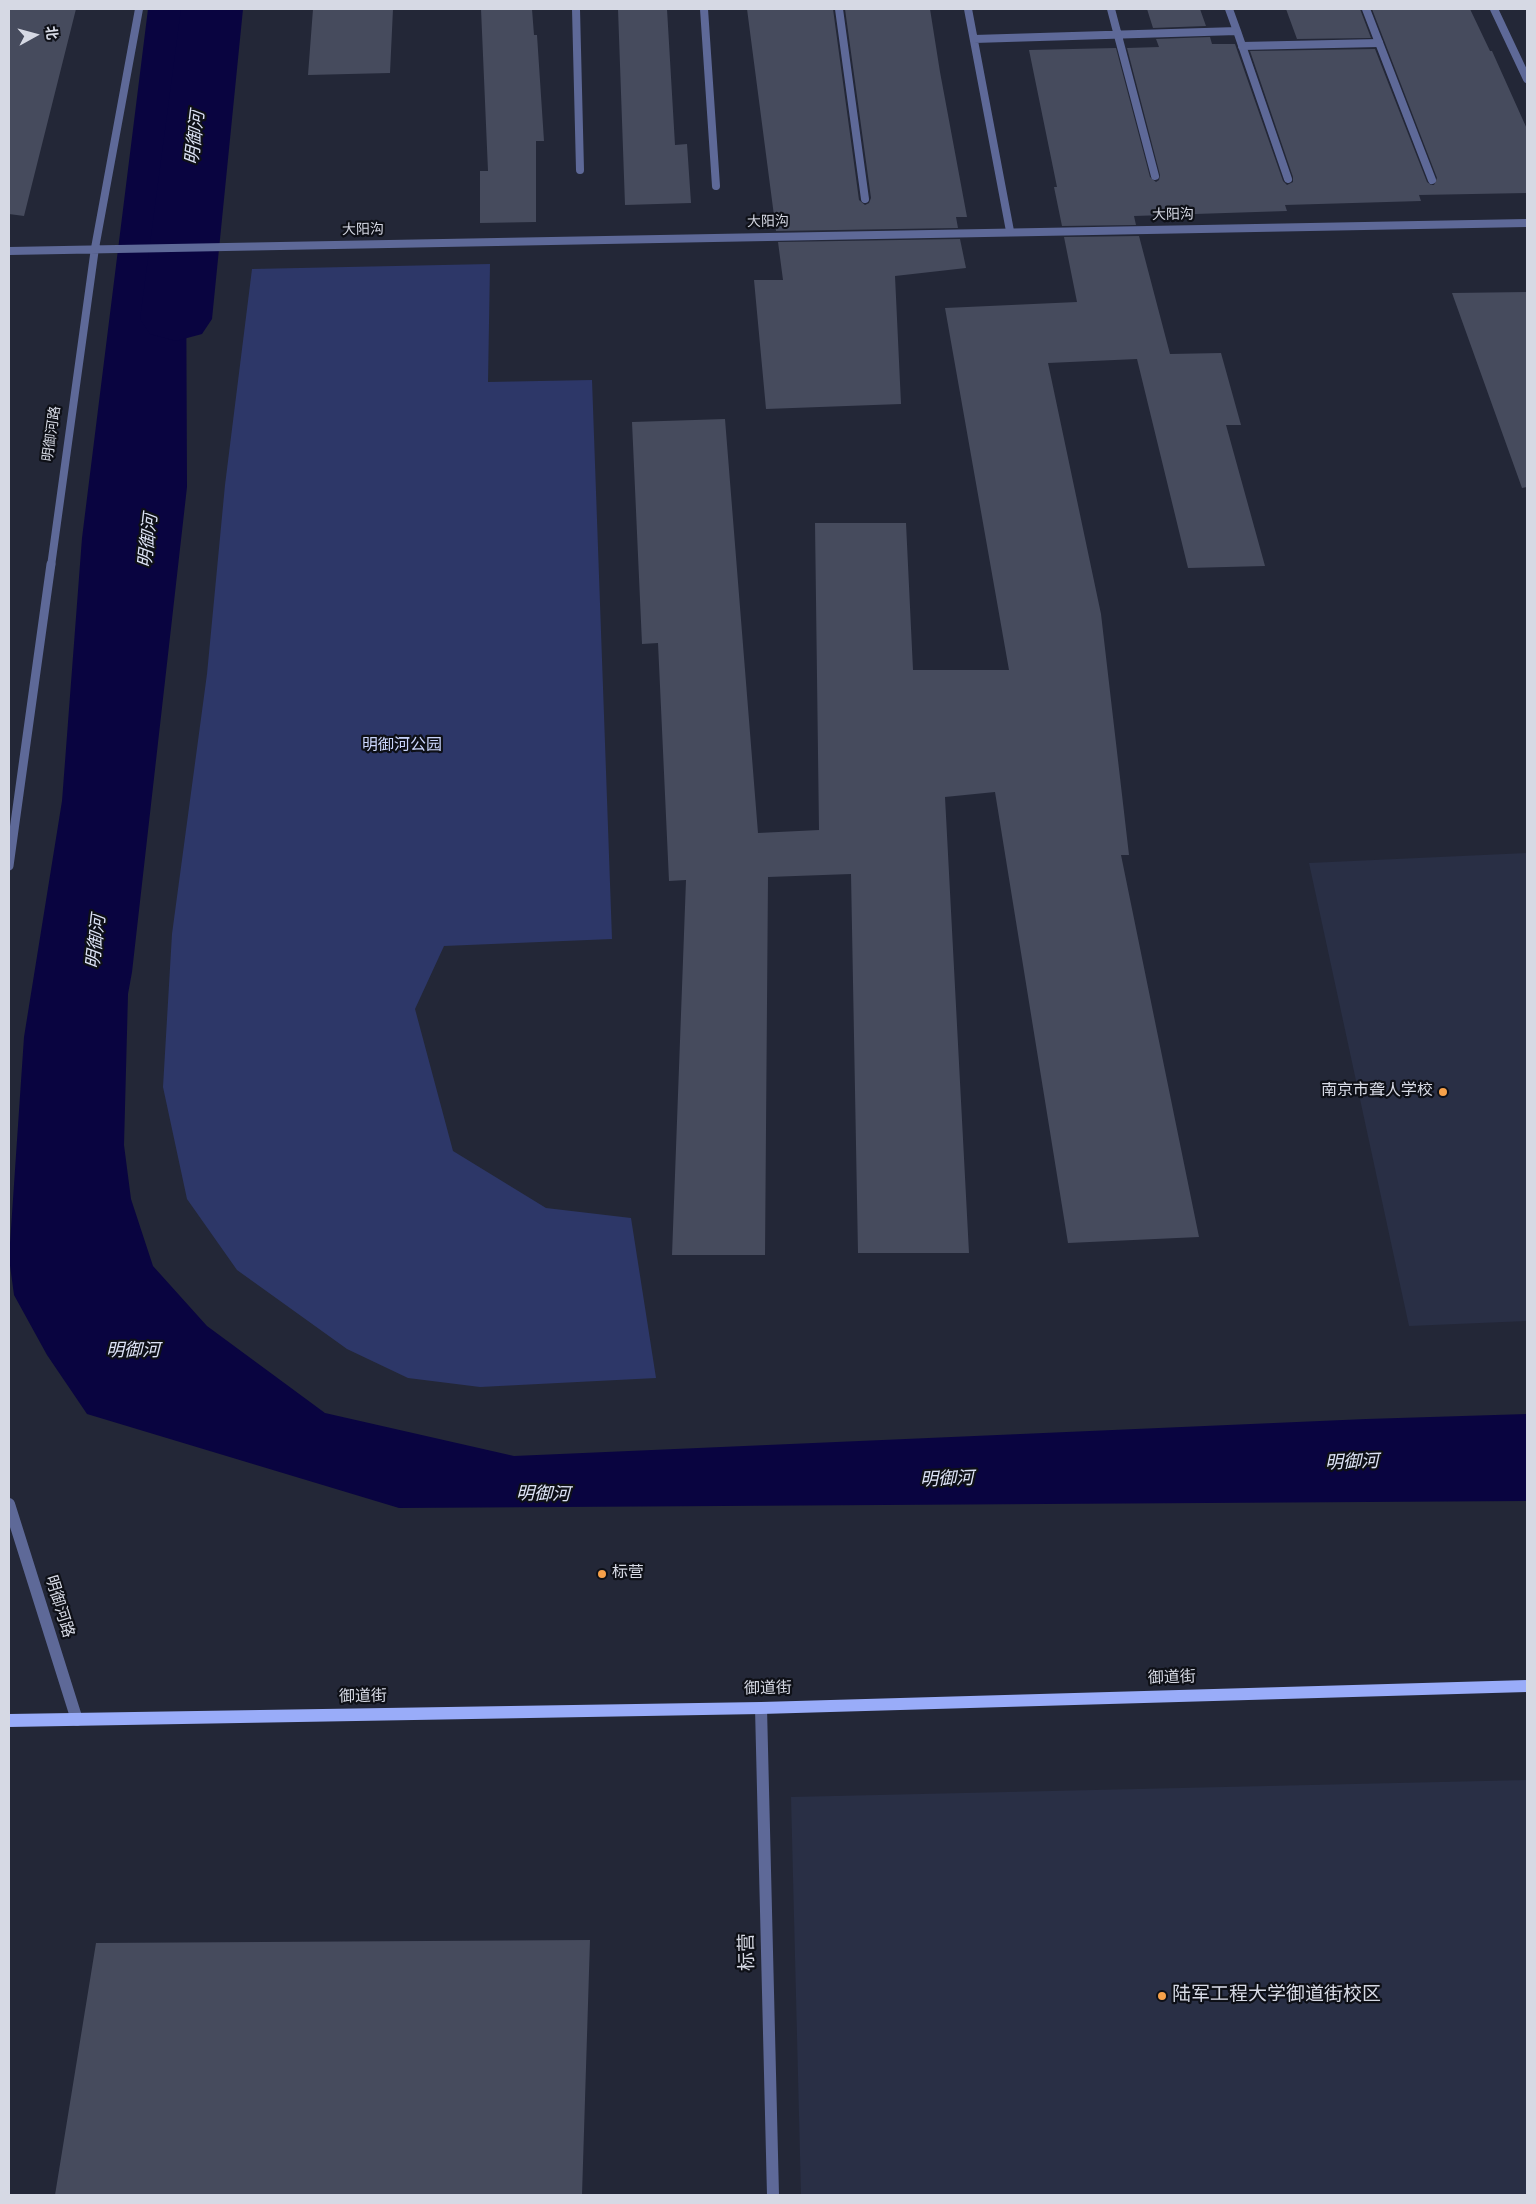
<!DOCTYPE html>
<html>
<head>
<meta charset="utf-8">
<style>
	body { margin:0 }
	#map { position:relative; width:1536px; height:2204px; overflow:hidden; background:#232737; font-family:Overpass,"Noto Sans SC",sans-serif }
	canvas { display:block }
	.frame { position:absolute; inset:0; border:10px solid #d6d9e4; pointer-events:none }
	.north { position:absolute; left:10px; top:10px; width:50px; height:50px; -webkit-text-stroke:4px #0e1017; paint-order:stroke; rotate:83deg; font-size:14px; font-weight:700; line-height:20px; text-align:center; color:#d6d9e4 }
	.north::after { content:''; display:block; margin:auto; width:18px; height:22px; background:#d6d9e4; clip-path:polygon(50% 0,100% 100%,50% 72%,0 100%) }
</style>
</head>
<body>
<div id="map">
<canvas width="1536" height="2204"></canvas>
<div class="frame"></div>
<div class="north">北</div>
</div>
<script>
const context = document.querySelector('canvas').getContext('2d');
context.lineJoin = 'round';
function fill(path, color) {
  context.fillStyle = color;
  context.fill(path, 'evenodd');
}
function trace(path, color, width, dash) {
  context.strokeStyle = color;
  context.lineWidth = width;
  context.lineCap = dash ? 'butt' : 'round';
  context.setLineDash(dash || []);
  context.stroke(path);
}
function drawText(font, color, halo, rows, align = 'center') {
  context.font = font + ' Overpass,"Noto Sans SC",sans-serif';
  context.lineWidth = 4.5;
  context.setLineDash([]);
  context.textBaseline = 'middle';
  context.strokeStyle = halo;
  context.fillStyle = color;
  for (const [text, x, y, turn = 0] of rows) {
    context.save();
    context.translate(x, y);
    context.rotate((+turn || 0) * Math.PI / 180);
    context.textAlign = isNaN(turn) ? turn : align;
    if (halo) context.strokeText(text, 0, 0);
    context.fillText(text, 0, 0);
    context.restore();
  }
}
const built = new Path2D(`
	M 1527,853 L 1527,1321 L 1409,1326 L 1309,863 Z
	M 1527,1780 L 1527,2195 L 801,2195 L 791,1797 Z`);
const green = new Path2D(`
	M 490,264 L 488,382 L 592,380 L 612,939 L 444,946 L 415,1009 L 453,1151 L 546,1208 L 631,1218 L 656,1378 L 480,1387 L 408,1378 L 347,1349 L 237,1270 L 187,1199 L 163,1087 L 172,934 L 207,674 L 225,485 L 252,269 Z`);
const water = new Path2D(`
	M 148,9 L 208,9 L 186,245 L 187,487 L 132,972 L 128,994 L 124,1145 L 131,1199 L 153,1266 L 207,1326 L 325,1413 L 514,1456 L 1366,1419 L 1527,1414 L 1527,1501 L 399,1508 L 87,1414 L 47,1355 L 14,1295 L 9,1258 L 24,1037 L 62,801 L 82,538 Z`);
const river = new Path2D(`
	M 181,9 L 243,9 L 212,319 L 202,334 L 176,341 L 150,334 L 140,319 Z`);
const building = new Path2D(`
	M 9,9 L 76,9 L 24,216 L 9,214 Z
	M 313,9 L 393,9 L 390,73 L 308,75 Z
	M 481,9 L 532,9 L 534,35 L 537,35 L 544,141 L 536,141 L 536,222 L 480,223 L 480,171 L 488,171 Z
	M 618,9 L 667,9 L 675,145 L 687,144 L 691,203 L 625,205 Z
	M 747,9 L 833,9 L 859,200 L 865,205 L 869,203 L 871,198 L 845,9 L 930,9 L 940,72 L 967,217 L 956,217 L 958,228 L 776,231 Z
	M 1147,9 L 1200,9 L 1206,26 L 1153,28 Z
	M 1286,9 L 1360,9 L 1371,38 L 1297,39 Z
	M 1372,9 L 1470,9 L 1490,51 L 1492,51 L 1527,129 L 1527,193 L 1419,195 L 1421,201 L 1285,205 L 1287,211 L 1134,216 L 1136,225 L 1062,226 L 1054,187 L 1057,187 L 1029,50 L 1116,48 L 1150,177 L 1156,182 L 1159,180 L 1160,175 L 1127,48 L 1159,47 L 1156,39 L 1210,37 L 1212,44 L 1235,44 L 1283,181 L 1287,185 L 1293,182 L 1293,177 L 1250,51 L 1375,49 L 1427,182 L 1431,185 L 1434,185 L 1437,178 Z
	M 1139,236 L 1170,354 L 1221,353 L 1241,425 L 1226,425 L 1265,566 L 1188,568 L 1137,359 L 1048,363 L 1101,614 L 1129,855 L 1121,855 L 1199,1237 L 1068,1243 L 995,792 L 945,797 L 969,1253 L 858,1253 L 851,874 L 768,877 L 765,1255 L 672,1255 L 686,880 L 669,881 L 658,643 L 642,644 L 632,422 L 725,419 L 758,833 L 819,830 L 815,523 L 906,523 L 913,670 L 1009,670 L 945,308 L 1077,302 L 1064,237 Z
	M 960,239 L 966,268 L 895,276 L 901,404 L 766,409 L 754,280 L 783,280 L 778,242 Z
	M 1527,292 L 1527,487 L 1522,488 L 1452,293 Z
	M 590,1940 L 582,2195 L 55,2195 L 96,1943 Z`);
const lane = new Path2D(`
	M 576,9 L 580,170
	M 704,9 L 716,186
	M 839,9 L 865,199
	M 968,9 L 1010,231
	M 1111,9 L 1155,176
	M 1366,9 L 1432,180
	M 1494,9 L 1527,79
	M 1237,31 L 1288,179
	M 974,39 L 1237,31 L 1229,9`);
const streetFar2 = new Path2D(`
	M 1242,46 L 1379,43
	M 9,251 L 1527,223
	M 51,566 L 95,248 L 139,9`);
const streetFar1 = new Path2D(`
	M 9,866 L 51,564`);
const street = new Path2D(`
	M 9,1504 L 77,1720
	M 761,1708 L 773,2195`);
const primary = new Path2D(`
	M 1527,1680 L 1527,1692 L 761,1714 L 9,1727 L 9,1714 L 761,1702 Z`);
const markers = [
	[1443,1092,5,"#f7a14a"],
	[602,1574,5,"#f7a14a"],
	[1162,1996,5,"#f7a14a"]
];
const farStreetnames = [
	["大阳沟",1173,216,-1],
	["大阳沟",768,223,-1],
	["大阳沟",363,231,-1],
	["明御河路",53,434,-82]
];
const parkNames = [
	["明御河公园",402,747]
];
const poiNames = [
	["南京市聋人学校",1433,1092],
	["标营",612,1574,"left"]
];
const streetNames = [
	["明御河路",58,1607,73],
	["御道街",1172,1679,-2],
	["御道街",768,1690,-1],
	["御道街",363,1698,-1]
];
const waterNames = [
	["明御河",197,138,-83],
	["明御河",150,541,-83],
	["明御河",98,942,-83],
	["明御河",133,1352],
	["明御河",1352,1464,-2],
	["明御河",947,1481,-2],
	["明御河",543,1496,1]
];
const nearStreetnames = [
	["标营",749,1952,-91]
];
const nearPoinames = [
	["陆军工程大学御道街校区",1172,1996]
];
fill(built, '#292f45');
fill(green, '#2d3768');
fill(water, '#090440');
fill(river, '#090440');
fill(building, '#464b5d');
trace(lane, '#5e6998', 8);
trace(streetFar2, '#5e6998', 8);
trace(streetFar1, '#5e6998', 9);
trace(street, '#5e6998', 12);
fill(primary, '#99acf9');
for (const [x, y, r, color] of markers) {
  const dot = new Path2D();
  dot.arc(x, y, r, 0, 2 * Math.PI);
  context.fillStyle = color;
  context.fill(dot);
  trace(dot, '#0e1017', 2);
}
drawText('14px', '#d6d9e4', '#0e1017', farStreetnames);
drawText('16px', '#cbd6fc', '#0e1017', parkNames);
drawText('16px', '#d6d9e4', '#0e1017', poiNames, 'right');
drawText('16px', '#d6d9e4', '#0e1017', streetNames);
drawText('italic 18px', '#dce2f5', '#0e1017', waterNames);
drawText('19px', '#d6d9e4', '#0e1017', nearStreetnames);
drawText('19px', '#d6d9e4', '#0e1017', nearPoinames, 'left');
</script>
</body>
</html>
